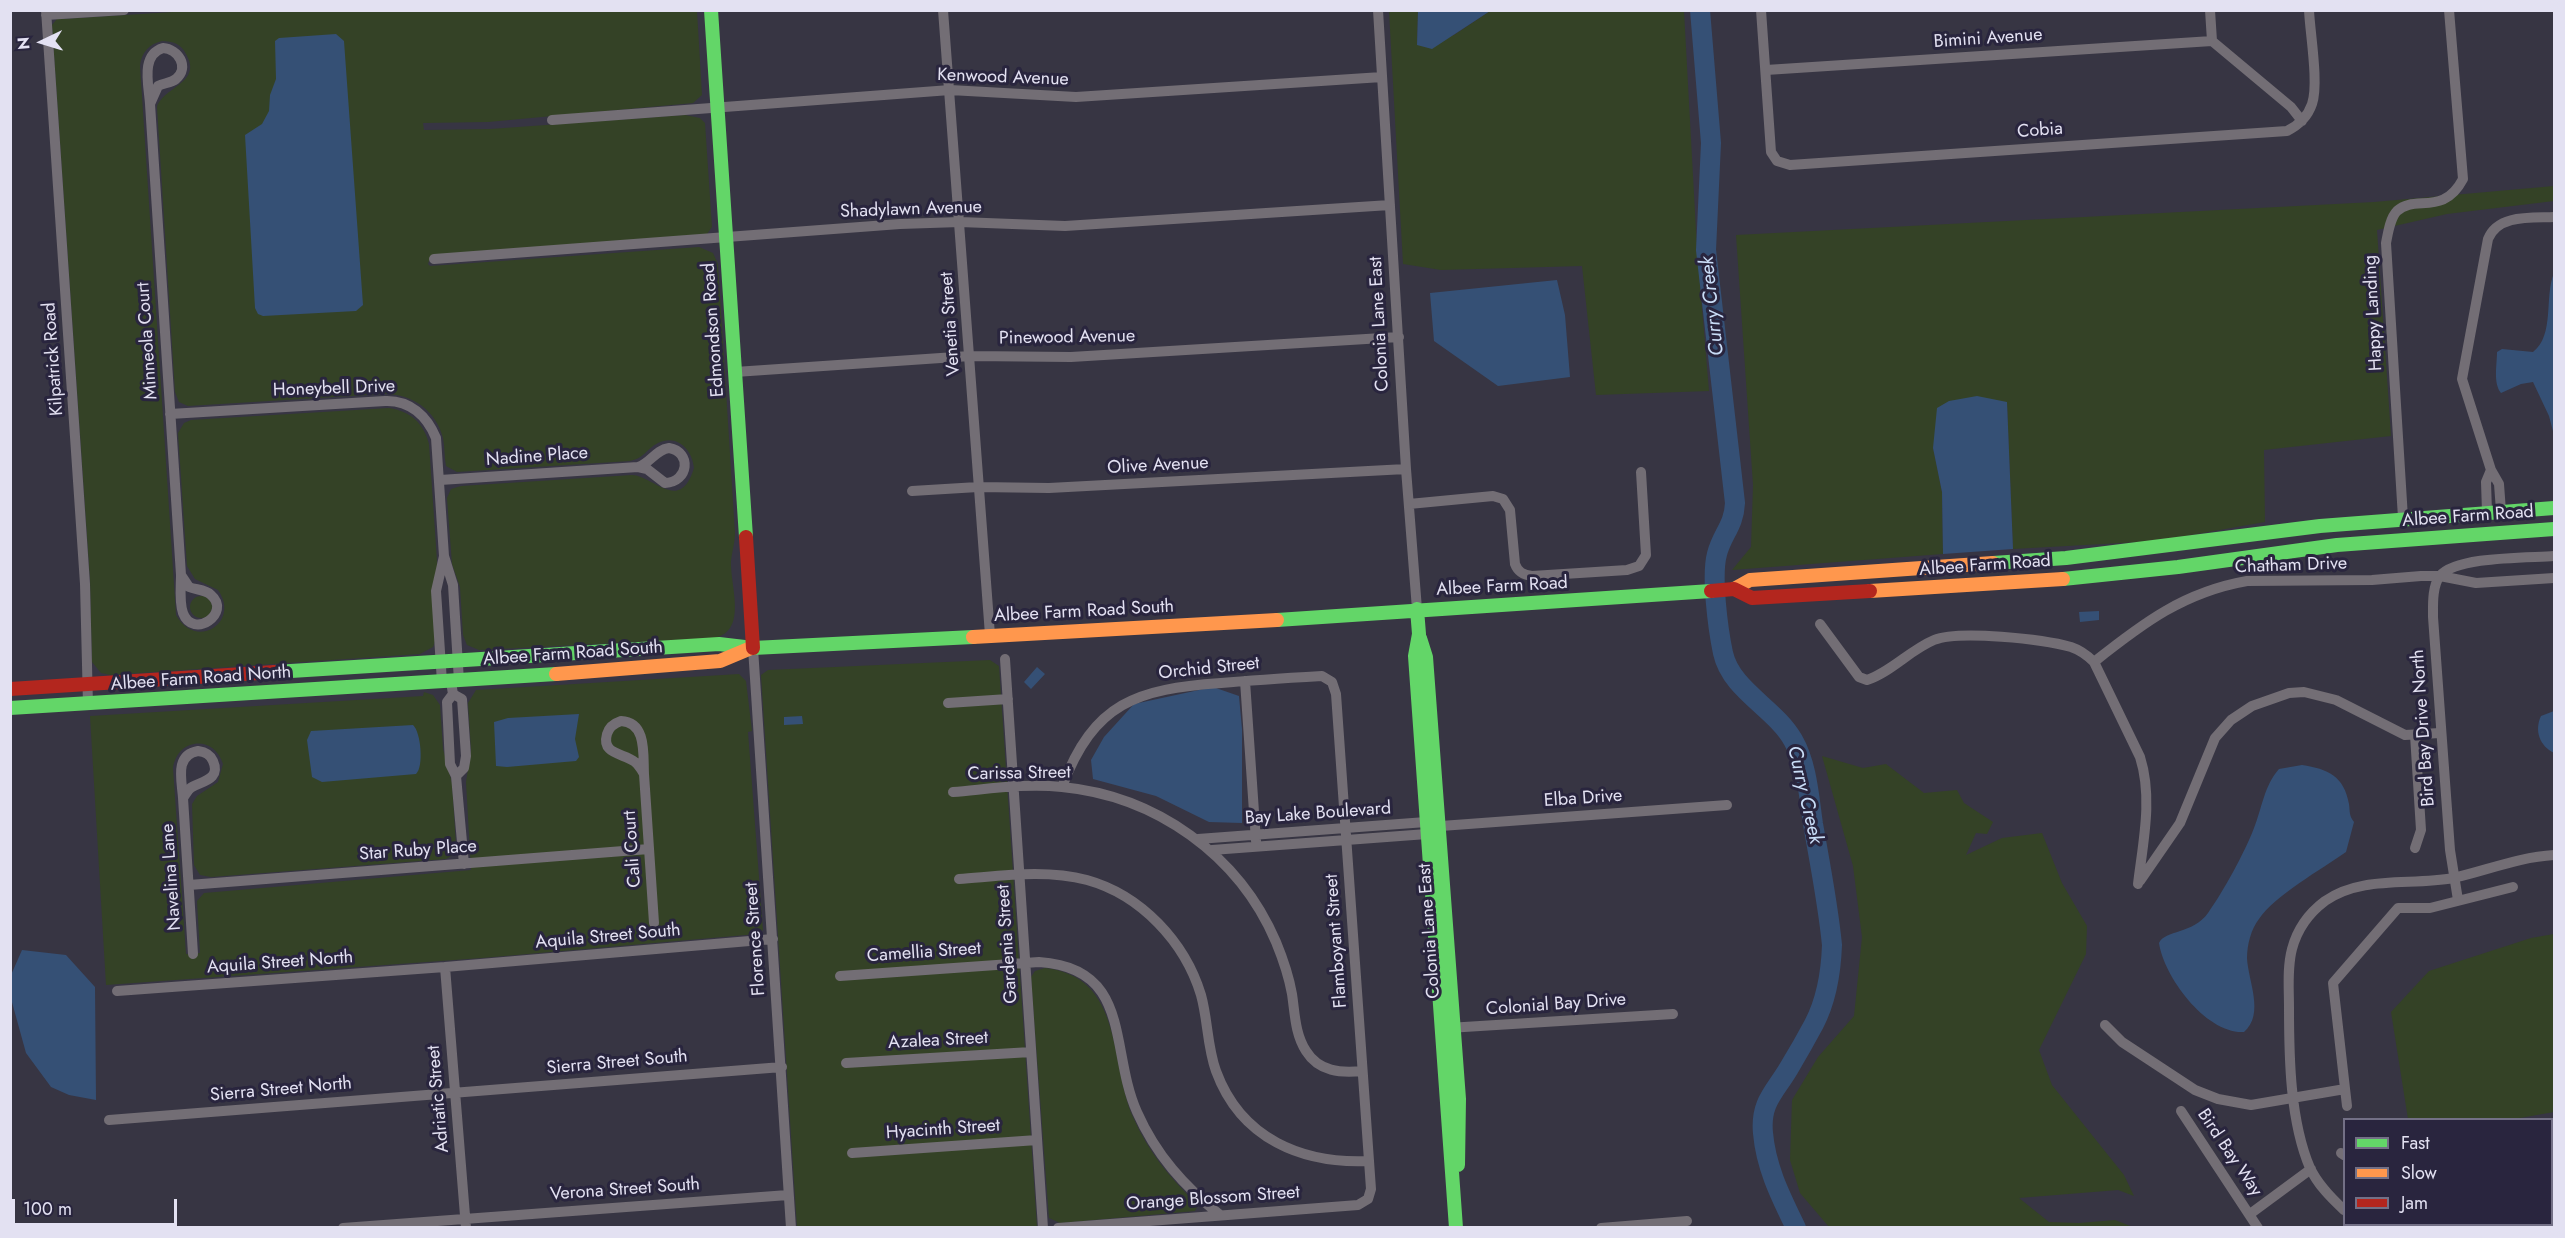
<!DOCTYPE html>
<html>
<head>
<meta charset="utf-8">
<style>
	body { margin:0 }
	#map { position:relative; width:2565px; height:1238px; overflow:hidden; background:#373543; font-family:Jost,sans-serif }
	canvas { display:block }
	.frame { position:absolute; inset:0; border:12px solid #e3e1f2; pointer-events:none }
	.legend { position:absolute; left:2343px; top:1118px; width:210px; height:108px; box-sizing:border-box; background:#29253e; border:2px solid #737086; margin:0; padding:8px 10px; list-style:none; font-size:18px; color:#e3e1f2 }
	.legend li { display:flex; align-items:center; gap:12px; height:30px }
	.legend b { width:30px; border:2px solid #737086 }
	.north { position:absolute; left:12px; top:12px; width:60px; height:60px; -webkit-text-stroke:4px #29253e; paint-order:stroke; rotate:266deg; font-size:16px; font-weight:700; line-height:24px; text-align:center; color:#e3e1f2 }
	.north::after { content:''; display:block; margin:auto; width:21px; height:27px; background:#e3e1f2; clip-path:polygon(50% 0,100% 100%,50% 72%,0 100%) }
	.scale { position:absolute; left:12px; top:1199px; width:165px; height:27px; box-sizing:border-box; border:3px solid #e3e1f2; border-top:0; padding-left:8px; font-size:18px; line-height:21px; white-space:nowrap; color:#e3e1f2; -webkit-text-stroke:4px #29253e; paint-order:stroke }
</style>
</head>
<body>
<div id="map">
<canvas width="2565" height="1238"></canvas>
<div class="frame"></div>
<ul class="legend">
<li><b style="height:8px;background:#63d668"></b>Fast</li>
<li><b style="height:8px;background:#ff974d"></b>Slow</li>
<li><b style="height:8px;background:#b3261e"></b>Jam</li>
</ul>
<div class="north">N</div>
<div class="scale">100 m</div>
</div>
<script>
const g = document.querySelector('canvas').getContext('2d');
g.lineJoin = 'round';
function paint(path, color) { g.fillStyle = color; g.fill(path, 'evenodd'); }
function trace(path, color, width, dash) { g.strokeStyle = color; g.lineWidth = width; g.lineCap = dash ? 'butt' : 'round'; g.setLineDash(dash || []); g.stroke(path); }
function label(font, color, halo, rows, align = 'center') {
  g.font = font + ' Jost,sans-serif'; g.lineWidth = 6; g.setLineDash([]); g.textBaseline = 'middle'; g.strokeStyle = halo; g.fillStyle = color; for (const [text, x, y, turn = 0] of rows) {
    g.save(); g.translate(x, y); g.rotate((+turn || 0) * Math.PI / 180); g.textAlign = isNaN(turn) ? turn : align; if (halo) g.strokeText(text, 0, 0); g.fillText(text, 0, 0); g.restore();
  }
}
const green = new Path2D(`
	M204 10 697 11 702 95 693 103 488 122 423 123 424 130 490 129 685 115 700 118 705 123 712 227 707 234 430 258 428 264 430 266 699 247 713 253 718 264 735 533C735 542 732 552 731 561 730 586 748 630 715 638L479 650 467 645 463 635 460 587 452 564 447 498 451 489 461 486 632 475C654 476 680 514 694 468 692 449 677 434 658 443 646 449 645 458 630 461L457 472 446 466C444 457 445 447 443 438 436 410 411 393 383 394L188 406 179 402 175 392 157 107C164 86 203 83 186 54 181 44 173 41 162 41 149 44 141 53 140 66L176 615C196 651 241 622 218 590L195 579 187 566 178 433 184 423 191 420 389 408C410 411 424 423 429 444L437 561 436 639 433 647 420 654 110 675 101 673 92 662 90 579 52 25 57 19H63Z
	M1389 11H1418L1417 45 1454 35 1490 11H1684L1697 249 1709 391 1596 395 1582 266 1441 270 1403 264Z
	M2554 186V201L2447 214 2377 230 2391 436 2264 450 2265 522 2157 541 2013 549 2007 403 1933 447 1942 492 1943 554 1732 570 1751 547 1753 485 1736 235 2374 202Z
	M190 607a11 11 0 1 1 22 0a11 11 0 1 1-22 0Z
	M990 660 999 666 1037 1227H797L761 675 768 670Z
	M739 674 746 681 752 731 748 732 763 930 757 934 482 958 106 985 90 716 423 696 424 692 433 695 440 705 443 749 452 783 456 846 453 855 446 859 211 877 200 875 194 865 192 804 197 796 218 782 223 764C214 734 177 738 173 768L186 954 200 953 197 901 204 893 471 870 466 782 471 750 468 703 476 690Z
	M1822 756 1863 768 1886 764 1924 793 1957 790 1964 803 1993 822 1987 834 1976 833 1966 855 2002 838 2042 833 2062 883 2087 926 2086 954 2039 1050 2052 1085 2124 1175 2134 1196 2118 1190 2019 1198 2049 1222 2079 1223 2115 1220 2133 1227H1829L1800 1193 1790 1160 1792 1100 1818 1057 1854 1016 1862 937 1853 866Z
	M2554 934V1112L2514 1119H2408L2391 1012 2429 971 2531 938Z
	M1045 968C1124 977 1109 1061 1133 1117 1148 1152 1171 1179 1198 1205L1195 1211 1060 1223 1049 1218 1031 977 1035 971Z`);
const water = new Path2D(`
	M1418 11V10L1490 11 1432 49 1417 45Z
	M336 34 344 41 363 305 356 311 263 316 258 314 255 308 245 135 262 124 269 111 270 95 276 79 275 41 279 38Z
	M2554 273V435L2549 416 2533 382 2521 384 2501 393C2493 383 2497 365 2497 352L2502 349 2533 352C2555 335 2544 297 2554 273Z
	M1557 280 1565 315 1570 377 1498 386 1434 341 1430 293Z
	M1977 396 2007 402 2013 549 1943 554 1942 492 1933 448 1937 408 1949 401Z
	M2099 611V620L2080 622 2079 612Z
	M1037 667 1045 674 1031 689 1024 682Z
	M1213 687 1239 696 1242 729V823L1209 822 1156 796 1093 779 1091 760 1104 737 1134 704Z
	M2554 711V753C2540 746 2534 731 2541 716Z
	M579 714 575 739 579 757 576 761 507 767 496 766 494 722 508 718Z
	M802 716 803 724 784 725V717Z
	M413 725C421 732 424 767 416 774L322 782 312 777 307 740 311 731Z
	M2302 765C2328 769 2344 776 2349 804 2350 812 2349 816 2354 822L2346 852C2322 869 2274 896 2259 919 2251 929 2247 945 2247 958 2248 981 2265 1014 2244 1032 2206 1034 2164 977 2159 943 2165 930 2193 934 2208 913 2223 892 2245 852 2254 828 2262 808 2264 786 2279 769Z
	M22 950 66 955 95 987 96 1100 69 1095 51 1087 26 1053 10 995 11 975Z`);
const river = new Path2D(`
	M1700 10 1711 143 1706 250 1735 503C1734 526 1722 534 1717 554 1711 576 1718 629 1723 653 1731 690 1775 708 1793 740 1807 764 1809 796 1813 824 1820 864 1828 904 1832 945 1831 973 1827 999 1814 1024 1806 1039 1798 1053 1789 1068 1775 1092 1760 1102 1763 1133 1766 1168 1781 1197 1796 1228`);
const street = new Path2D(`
	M46 10 85 584 88 705
	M943 10 990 635
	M1378 10 1406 469 1417 609
	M1761 10 1771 152 1777 161 1790 165 2287 131C2299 125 2308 116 2312 104 2319 84 2310 33 2309 10
	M2210 10 2212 41 2291 107 2302 121
	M46 15 124 10
	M163 48C178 49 190 67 176 79 171 83 164 83 158 86L150 104C149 86 140 55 163 48Z
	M1766 70 2212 41
	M150 104 181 575
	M552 120 950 90 1076 97 1382 77
	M434 259 900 224 960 222 1065 226 1390 205
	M735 372 970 356 1071 357 1399 337
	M170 414 385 401C410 400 427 416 436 438L444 556
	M669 448C692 452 689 482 665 483L647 469 638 467C651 463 655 450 669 448Z
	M440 480 638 467
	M912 491 978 487 1049 488 1406 469
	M1409 504 1493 496 1503 499 1510 510 1515 564C1518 572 1523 575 1532 576L1627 570 1639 566 1646 555 1641 472
	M2501 511 2499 484 2491 470 2462 379 2488 239C2498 214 2532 218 2554 217
	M2487 512 2486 482 2491 470
	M2403 518 2386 243C2388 233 2390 218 2397 211 2415 194 2443 217 2463 179L2449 10
	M181 575 189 587C196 590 205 589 211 595 232 613 193 640 183 613 179 602 181 586 181 575Z
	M1820 624 1859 677 1867 680C1891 672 1910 650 1934 640 1959 630 2043 639 2071 647 2080 650 2087 655 2094 662L2140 757C2153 798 2143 842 2138 884
	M753 648 791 1228
	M1005 659 1043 1228
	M2094 662C2143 623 2184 592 2247 581L2372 580 2421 576H2440L2476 583 2554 578
	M1245 681 1256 841
	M442 682 436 591 444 556 453 585 459 681
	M451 682 453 694 447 702 450 764 456 776 464 768 466 756 462 699 453 694
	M948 703 1008 699
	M621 721C647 722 643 755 644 774 641 769 639 765 635 762 624 753 601 755 607 734 609 727 615 723 621 721Z
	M198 751C205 752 210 754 213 761 221 779 203 781 192 787 188 789 186 794 183 798 182 781 174 755 198 751Z
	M644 774 654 923
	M456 776 464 864
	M953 792C989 789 1026 783 1062 787 1156 796 1239 855 1276 942 1283 959 1289 977 1292 994 1295 1014 1295 1034 1306 1051 1319 1072 1341 1073 1362 1071
	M183 798 193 954
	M1198 839 1426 822 1441 826 1727 805
	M2415 848 2421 830 2415 735
	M1212 850 1427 834 1433 831
	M959 879C1001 876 1045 869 1087 880 1141 895 1185 942 1201 995 1208 1020 1207 1046 1216 1071 1241 1139 1302 1164 1369 1161
	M2140 881 2180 823 2215 738 2231 720 2252 706 2289 693 2304 692 2336 700 2405 735 2440 733
	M189 885 649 849
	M2458 900 2450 850 2433 617C2433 605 2432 586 2440 576 2456 556 2529 558 2554 556
	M445 967 466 1228
	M840 976 1039 962C1133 968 1109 1050 1137 1112 1156 1155 1184 1186 1220 1215
	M117 991 445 967 773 939
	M2105 1025 2122 1042 2195 1090 2218 1099 2251 1105 2345 1089
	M1448 1028 1673 1014
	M846 1063 1031 1052
	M2347 1106 2333 983 2398 908H2430L2513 887
	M2181 1111 2258 1228
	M109 1120 782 1067
	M852 1153 1037 1140
	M2341 1153 2344 1155
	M2344 1210C2331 1198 2318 1185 2310 1168 2290 1121 2289 1058 2289 1007 2289 988 2287 968 2292 949 2297 930 2309 913 2325 901 2362 875 2411 886 2453 878 2488 870 2519 857 2554 855
	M2250 1214 2311 1169
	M2368 1224 2376 1228
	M343 1228 788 1195
	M1058 1228 1358 1205 1368 1199 1371 1189 1336 694 1332 682 1322 676C1288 678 1255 680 1221 683 1137 689 1094 702 1062 787
	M1601 1228 1687 1221`);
const fast = new Path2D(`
	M711 10 746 537
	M1993 563 2066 558 2320 526 2554 508
	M2063 579 2178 567 2337 545 2554 529
	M1417 609 1419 634 1415 656 1456 1228
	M1277 620 1711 591
	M1420 638 1426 657 1459 1099 1458 1165
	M275 672 719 644 753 648 973 637
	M10 708 556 674`);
const slow = new Path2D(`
	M1734 589 1750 580 1993 563
	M1870 591 2063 579
	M973 637 1277 620
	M556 674 720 661 751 648`);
const jam = new Path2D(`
	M746 537 753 648
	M1711 591 1734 589 1752 598 1870 591
	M10 689 275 672`);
const streetNames = [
	["Bimini Avenue",1988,39,-4],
	["Kenwood Avenue",1003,78,2],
	["Cobia",2040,131,-4],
	["Shadylawn Avenue",911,210,-2],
	["Happy Landing",2374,313,-93],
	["Venetia Street",951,324,-94],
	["Colonia Lane East",1380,324,-93],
	["Edmondson Road",714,330,-94],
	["Pinewood Avenue",1067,338,-1],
	["Minneola Court",148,341,-94],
	["Kilpatrick Road",54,359,-94],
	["Honeybell Drive",334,389,-2],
	["Nadine Place",537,457,-4],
	["Olive Avenue",1158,466,-3],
	["Albee Farm Road",2468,517,-4],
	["Albee Farm Road",1985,566,-4],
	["Chatham Drive",2291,566,-2],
	["Albee Farm Road",1502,587,-3],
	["Albee Farm Road South",1084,612,-3],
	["Albee Farm Road South",573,654,-4],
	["Orchid Street",1209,669,-6],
	["Albee Farm Road North",201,679,-4],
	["Bird Bay Drive North",2424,728,-94],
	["Carissa Street",1019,774,-1],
	["Elba Drive",1583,799,-4],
	["Bay Lake Boulevard",1318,814,-4],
	["Cali Court",633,849,-94],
	["Star Ruby Place",418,851,-4],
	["Navelina Lane",172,877,-94],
	["Colonia Lane East",1430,931,-94],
	["Aquila Street South",608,937,-5],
	["Florence Street",756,939,-94],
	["Flamboyant Street",1337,941,-94],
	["Gardenia Street",1008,944,-94],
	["Camellia Street",924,953,-4],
	["Aquila Street North",280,963,-4],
	["Colonial Bay Drive",1556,1005,-4],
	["Azalea Street",938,1041,-3],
	["Sierra Street South",617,1063,-5],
	["Sierra Street North",281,1090,-5],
	["Adriatic Street",439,1099,-95],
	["Hyacinth Street",943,1130,-4],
	["Bird Bay Way",2229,1153,56],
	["Verona Street South",625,1190,-4],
	["Orange Blossom Street",1213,1199,-4]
];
const waterNames = [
	["Curry Creek",1713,306,-96],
	["Curry Creek",1804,795,77]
];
paint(green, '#344226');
paint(water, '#355075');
trace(river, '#355075', 20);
trace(street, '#736e75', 10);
trace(fast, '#63d668', 14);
trace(slow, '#ff974d', 14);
trace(jam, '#b3261e', 14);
label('18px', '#e3e1f2', '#29253e', streetNames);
label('italic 20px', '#c9ddf7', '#29253e', waterNames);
</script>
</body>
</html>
